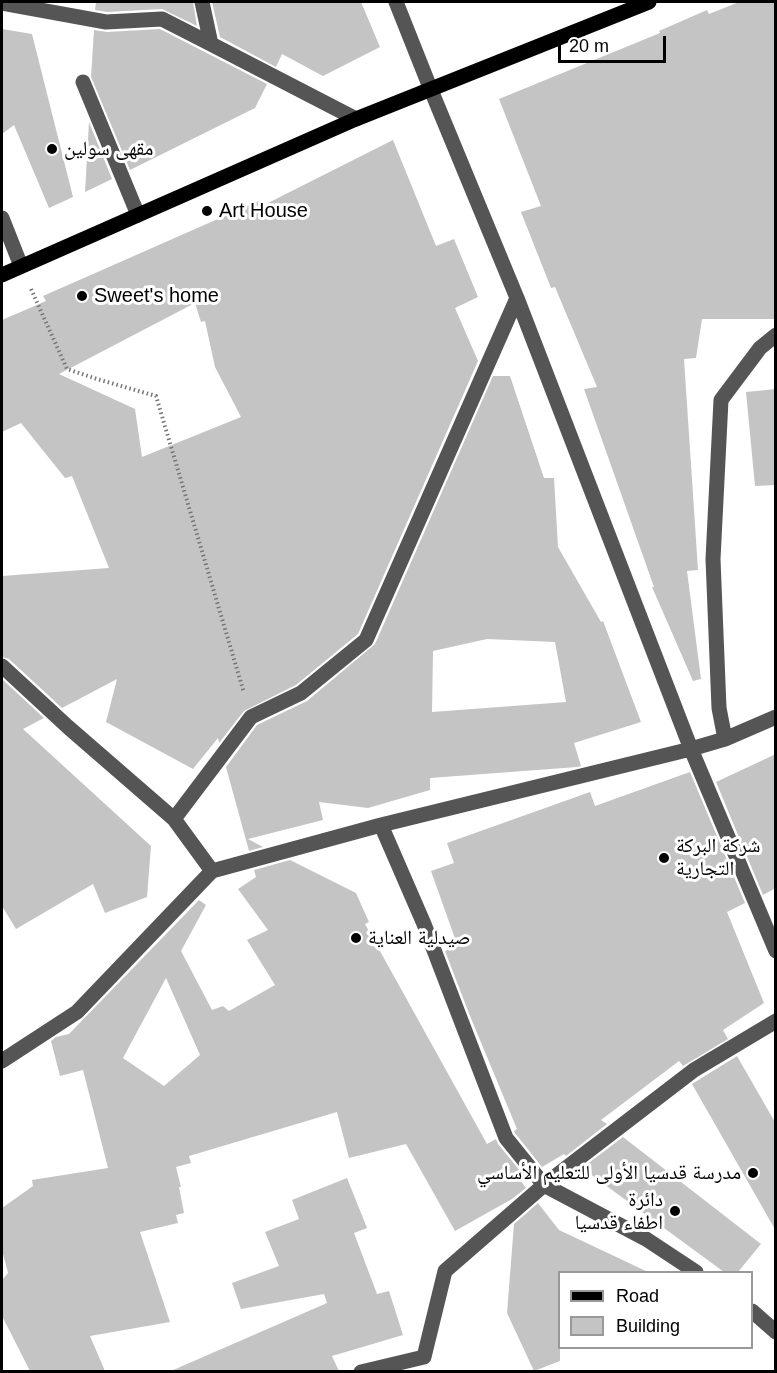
<!DOCTYPE html>
<html>
<head>
<meta charset="utf-8">
<style>
	body { margin:0 }
	#map { position:relative; width:777px; height:1373px; overflow:hidden; background:#fff; font-family:Arial,sans-serif }
	canvas { display:block }
	.frame { position:absolute; inset:0; border:3px solid #000; pointer-events:none }
	.legend { position:absolute; left:558px; top:1271px; width:195px; height:78px; box-sizing:border-box; background:#fff; border:2px solid #999; margin:0; padding:8px 10px; list-style:none; font-size:18px; color:#000 }
	.legend li { display:flex; align-items:center; gap:12px; height:30px }
	.legend b { width:30px; border:2px solid #999 }
	.scale { position:absolute; left:558px; top:36px; width:108px; height:27px; box-sizing:border-box; border:3px solid #000; border-top:0; padding-left:8px; font-size:18px; line-height:21px; white-space:nowrap; color:#000; -webkit-text-stroke:4px #fff; paint-order:stroke }
</style>
</head>
<body>
<div id="map">
<canvas width="777" height="1373"></canvas>
<div class="frame"></div>
<ul class="legend">
<li><b style="height:8px;background:#000"></b>Road</li>
<li><b style="height:16px;background:#c4c4c4"></b>Building</li>
</ul>
<div class="scale">20 m</div>
</div>
<script>
const g = document.querySelector('canvas').getContext('2d');
g.lineJoin = 'round';
function paint(path, color) { g.fillStyle = color; g.fill(path, 'evenodd'); }
function trace(path, color, width, dash) { g.strokeStyle = color; g.lineWidth = width; g.lineCap = dash ? 'butt' : 'round'; g.setLineDash(dash || []); g.stroke(path); }
function label(font, color, halo, rows, align = 'center') {
  g.font = font + ' Arial,"Noto Naskh Arabic",sans-serif'; g.lineWidth = 6; g.setLineDash([]); g.textBaseline = 'middle'; g.strokeStyle = halo; g.fillStyle = color; for (const [text, x, y, turn = 0] of rows) {
    g.save(); g.translate(x, y); g.rotate((+turn || 0) * Math.PI / 180); g.textAlign = isNaN(turn) ? turn : align; if (halo) g.strokeText(text, 0, 0); g.fillText(text, 0, 0); g.restore();
  }
}
const building = new Path2D(`
	M96 2H193L197 26 162 9 107 12 95 10Z
	M212 2H361L380 47 323 76 282 54 276 67 220 37Z
	M739 2H776V319H702L696 358 684 359 698 570 687 571 701 679 693 681 652 587H654L584 389 597 387 555 287 551 288 521 212 541 206 499 99 660 33 659 31 707 10 709 14Z
	M2 29 32 34 73 197 49 208 14 125 2 134Z
	M160 29 267 84 255 108 130 170 91 77 94 30 107 32Z
	M89 122 112 179 85 192Z
	M393 140 436 246 454 239 478 297 455 308 478 361 358 634 296 685 244 711 219 743 218 738 193 769 106 722 117 679 62 708 9 659 2 657V576L109 568 72 476 65 478 21 423 2 432V320L46 301 43 296 261 200 262 206ZM195 303 201 322 205 321 215 367 241 417 142 457 135 409 59 374Z
	M493 376H510L544 478H554L558 547 601 622 603 621 641 722 574 743 581 766 577 767 430 778V790L368 808 319 802 323 820 248 839 263 847 249 851 226 767 257 725 307 701 375 644ZM487 639 555 642 566 702 432 712 433 651Z
	M776 389V485L755 486 746 392Z
	M2 679 44 718 23 729 151 846 147 897 105 913 93 884 16 929 2 906Z
	M776 754V888L763 895 716 782Z
	M690 772 745 903 727 912 764 1003 723 1030 728 1039 683 1066 679 1061 601 1120 607 1124 566 1156 564 1154 542 1167 515 1133 514 1131 517 1129 470 1016 445 951 458 947 431 871 454 863 447 843 590 792 595 806Z
	M290 860 356 893 369 922 365 924 487 1144 496 1139 498 1144 526 1178 521 1181 526 1188 512 1199 455 1231 406 1144 349 1158 337 1112 189 1156 191 1163 176 1167 181 1187H179L184 1213 176 1215 178 1223 140 1232 170 1322 90 1336 105 1371H30L2 1316V1280L8 1273 2 1250V1208L33 1186 32 1180 108 1168 83 1070 60 1076 51 1041 56 1037 69 1034 199 900 206 905 181 951 212 1010 223 1006 229 1011 275 985 247 940 268 930 238 889 256 877 254 870ZM166 978 200 1055 164 1086 123 1058Z
	M737 1056 776 1124V1231L692 1084Z
	M623 1137 761 1244 738 1272H724L582 1168Z
	M347 1178 367 1228 354 1233 377 1294 389 1291 403 1335 332 1356 339 1371H171L327 1303 324 1294 241 1309 232 1283 279 1266 265 1232 299 1219 292 1200Z
	M538 1203 559 1230 648 1272H560V1361L534 1371 507 1313 514 1224Z`);
const path = new Path2D(`
	M31 289 67 369 97 379 156 396 244 693`);
const minor = new Path2D(`
	M202 2 211 44 356 119
	M396 2 431 90 517 298 691 749 776 951
	M2 3 106 22 162 19 211 44
	M83 82 138 215
	M2 218 21 266
	M2 666 68 727 174 819 212 871
	M725 739 719 708 713 559 721 400 760 348 776 335
	M174 819 251 717 301 693 366 640 517 298
	M381 825 424 924 506 1138 544 1185 646 1239 696 1272
	M2 1061 77 1012 212 871 381 825 691 749 725 739 776 717
	M752 1311 776 1332
	M361 1372 424 1357 445 1271 544 1185 694 1070 776 1021`);
const major = new Path2D(`
	M2 275 356 119 649 2`);
const markers = [
	[52,149,6,"#000"],
	[207,211,6,"#000"],
	[82,296,6,"#000"],
	[664,858,6,"#000"],
	[356,938,6,"#000"],
	[753,1173,6,"#000"],
	[675,1211,6,"#000"]
];
const poiNames = [
	["مقهى سولين",64,149],
	["Art House",219,211],
	["Sweet's home",94,296],
	["شركة البركة",676,846],
	["التجارية",676,869],
	["صيدلية العناية",368,938],
	["مدرسة قدسيا الأولى للتعليم الأساسي",741,1173,"right"],
	["دائرة",663,1200,"right"],
	["اطفاء قدسيا",663,1223,"right"]
];
paint(building, '#c4c4c4');
trace(path, '#777', 4, [1.5, 3]);
trace(minor, '#555', 15);
trace(major, '#000', 15);
for (const [x, y, r, color] of markers) { const dot = new Path2D(); dot.arc(x, y, r, 0, 2 * Math.PI); g.fillStyle = color; g.fill(dot); trace(dot, '#fff', 2); }
label('20px', '#000', '#fff', poiNames, 'left');
</script>
</body>
</html>
